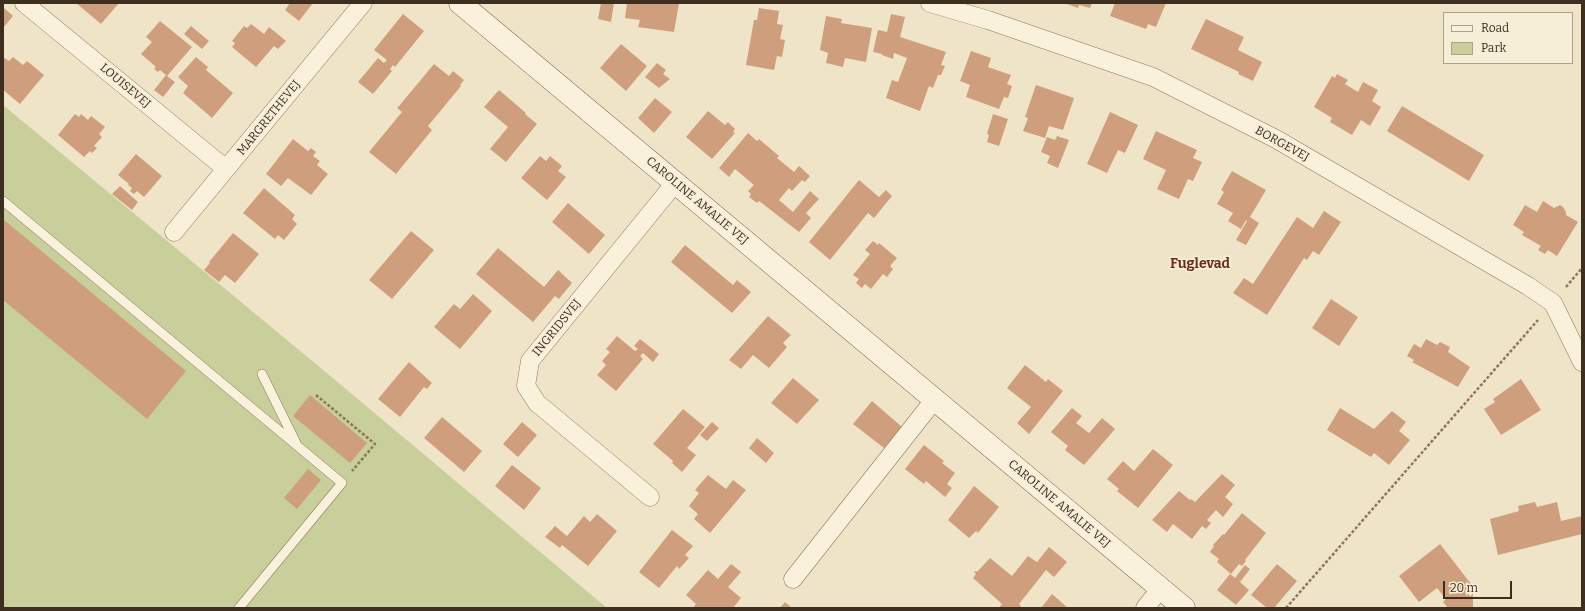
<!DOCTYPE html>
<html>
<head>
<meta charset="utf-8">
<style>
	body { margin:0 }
	#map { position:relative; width:1585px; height:611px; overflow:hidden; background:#f0e4c8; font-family:Bitter,serif }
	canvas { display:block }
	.frame { position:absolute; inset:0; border:4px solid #3d2e20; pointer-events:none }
	.legend { position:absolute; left:1443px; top:12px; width:130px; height:52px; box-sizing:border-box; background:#f7eed8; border:1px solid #ada18e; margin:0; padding:5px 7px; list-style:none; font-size:12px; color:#3d2e20 }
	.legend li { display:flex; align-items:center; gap:8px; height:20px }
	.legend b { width:20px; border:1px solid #ada18e }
	.scale { position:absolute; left:1443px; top:581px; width:69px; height:18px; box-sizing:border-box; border:2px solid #3d2e20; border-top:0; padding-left:5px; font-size:12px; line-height:14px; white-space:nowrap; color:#3d2e20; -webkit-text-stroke:3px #f7eed8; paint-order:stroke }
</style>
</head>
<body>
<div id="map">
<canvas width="1585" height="611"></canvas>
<div class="frame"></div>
<ul class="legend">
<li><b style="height:5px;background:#faf1dc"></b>Road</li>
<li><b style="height:11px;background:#c9cf9b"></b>Park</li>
</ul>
<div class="scale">20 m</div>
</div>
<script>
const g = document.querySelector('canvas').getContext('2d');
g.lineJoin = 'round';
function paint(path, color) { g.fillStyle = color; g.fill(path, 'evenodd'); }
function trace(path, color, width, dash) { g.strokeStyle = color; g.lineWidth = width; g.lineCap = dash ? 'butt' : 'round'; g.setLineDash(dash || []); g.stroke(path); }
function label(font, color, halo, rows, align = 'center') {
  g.font = font + ' Bitter,serif'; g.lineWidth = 3.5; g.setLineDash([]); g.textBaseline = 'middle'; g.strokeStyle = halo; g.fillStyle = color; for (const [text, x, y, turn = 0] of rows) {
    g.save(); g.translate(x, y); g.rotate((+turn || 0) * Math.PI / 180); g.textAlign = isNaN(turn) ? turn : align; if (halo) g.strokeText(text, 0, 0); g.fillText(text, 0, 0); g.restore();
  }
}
const green = new Path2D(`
	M3 105 328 374 607 608H3Z`);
const building = new Path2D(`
	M76 3H119L101 24Z
	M290 3H313L299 21 285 10Z
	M601 3H614L611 22 598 19Z
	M627 3H679L674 32 638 27 640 20 625 18Z
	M1064 3H1092L1090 8 1079 5 1078 8Z
	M1115 3H1166L1156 27 1148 24 1146 29 1110 16Z
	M3 7 13 16 3 28Z
	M759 8 779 11 777 24 783 25 780 39 785 40 782 57 777 56 774 70 746 65 754 20H757Z
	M403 14 424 31 395 67 393 65 390 69 392 71 373 94 358 82 378 58 384 63 387 60 374 50Z
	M891 14 905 17 900 37 946 52 941 65 945 66 941 75H938L933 88 929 86 920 111 886 98 892 80 898 82 907 58 894 53 893 59 882 55V54L873 52 878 30 887 32Z
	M826 16 842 19 841 23 872 28 866 62 845 58 843 67 826 63 828 53 820 50Z
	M1206 19 1244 37 1238 50 1262 62 1253 81 1238 74 1239 72 1191 49Z
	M160 21 192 47 167 76 175 82 163 97 154 90 166 75 160 70 158 72 154 69 156 67 141 54 152 42 146 37Z
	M251 24 264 34 269 27 286 41 278 49 274 46 256 67 232 47 235 43 232 41 244 26 247 28Z
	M191 26 209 41 202 49 184 34Z
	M621 44 647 66 626 91 600 68Z
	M971 51 991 58 988 67 1011 75 1007 84 1012 86 1008 98 1004 97 999 109 966 97 970 85 960 81Z
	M3 57 9 61 13 57 23 65 27 61 44 75 20 104 3 90Z
	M196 57 208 67 206 70 233 93 212 118 183 93 188 86 178 77Z
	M657 63 666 70 663 74 670 79 659 88 645 77Z
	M434 64 449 76 453 71 464 80 460 85 461 86 428 126 432 130 396 174 369 152 402 112 397 108 399 106Z
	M1337 74 1348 80 1345 84 1358 92 1363 82 1378 90 1372 101 1381 107 1370 126 1361 120 1352 135 1330 122 1332 118 1314 107 1332 76 1335 78Z
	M1036 85 1074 98 1063 130 1049 126 1045 138 1023 131 1028 118 1025 117Z
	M499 90 526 113 525 114 537 124 506 162 490 149 508 127 484 107Z
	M655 98 672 112 654 133 638 118Z
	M1402 106 1484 155 1469 181 1387 131Z
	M708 111 725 125 728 122 735 129 733 132 735 133 712 159 686 137Z
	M1110 112 1138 125 1125 153 1118 150 1107 173 1087 164Z
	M75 114 79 117 81 114 88 120 91 116 105 127 99 134 102 137 94 146 97 148 92 153 90 151 84 157 58 135Z
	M993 114 1008 119 999 146 987 142 989 135 987 134Z
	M1156 131 1197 150 1193 158 1202 162 1193 181 1188 179 1179 199 1157 189 1166 170 1143 159Z
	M748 133 757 141 759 139 779 156 777 158 794 172 799 166 810 176 805 182 802 180 792 191 789 188 779 200 793 212 810 191 819 199 806 213 811 218 799 232 759 201 757 203 749 197 751 194 748 191 754 185 735 169 729 177 719 168Z
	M1057 136 1069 140 1058 168 1047 163 1050 156 1041 152 1047 137 1055 140Z
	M293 139 308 151 311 148 316 152 313 156 320 161 317 165 328 174 311 195 288 178 281 186 266 174Z
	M136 154 162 176 144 197 137 191 134 194 130 191 132 188 128 185 129 184 118 175Z
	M540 156 546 161 550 156 562 166 558 171 566 177 547 200 521 178Z
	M1232 171 1266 190 1250 217 1259 223 1246 245 1236 240 1247 221 1246 220 1241 229 1228 221 1233 213 1217 204 1224 192 1221 190Z
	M859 180 879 197 886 190 892 196 874 218 868 213 830 260 809 242Z
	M120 186 138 202 132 210 112 194Z
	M264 188 295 215 292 219 297 224 284 240 278 235 275 239 243 213Z
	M1543 201 1554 208 1560 205 1563 207 1566 212V215L1578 222 1557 256 1548 250 1545 254 1538 250 1541 246 1522 235 1524 232 1513 225 1525 205 1537 212Z
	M568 203 605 235 589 254 552 222Z
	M1324 211 1341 222 1319 255 1313 251 1307 260 1304 258 1267 315 1233 293 1244 278 1253 284 1297 217 1313 228Z
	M3 219 186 371 147 419 3 300Z
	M411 231 434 250 392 299 369 280Z
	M233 233 259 254 235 283 225 275 219 282 204 270 210 263 209 262Z
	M873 241 878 245 879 243 897 258 890 266 893 269 887 277 883 274 871 289 865 284 862 288 856 283 859 279 853 275 870 254 865 250Z
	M685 245 733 285 737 280 751 292 732 313 671 262Z
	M498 248 544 287 558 270 572 283 559 299 555 296 533 322 476 274Z
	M473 294 492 311 460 349 434 327 454 304 460 309Z
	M1331 299 1358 317 1339 346 1312 328Z
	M768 316 791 335 783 343 787 347 769 368 753 355 741 369 729 360Z
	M617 336 635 351 638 349 634 346 640 339 659 354 653 362 643 353 640 356 643 359 616 391 597 375 606 365 602 361 610 352 606 349Z
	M1426 339 1437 345 1440 342 1450 347 1448 352 1470 367 1458 387 1412 362 1414 360 1407 356 1414 344 1421 348Z
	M409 362 432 383 427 389 424 387 400 417 378 399Z
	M1025 365 1046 382 1048 379 1063 391 1029 434 1017 423 1031 407 1007 388Z
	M793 378 819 400 797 424 771 403Z
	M1521 379 1541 410 1501 435 1484 409 1495 402 1493 399Z
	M310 395 367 443 350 463 293 416Z
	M872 401 902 427 884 448 853 424Z
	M1072 408 1082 416 1076 423 1089 433 1102 418 1115 429 1084 465 1065 450 1068 446 1051 432Z
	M1340 408 1374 429 1392 411 1406 422 1399 431 1410 440 1389 465 1374 453 1371 457 1327 430Z
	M683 409 705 427 687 448 696 455 682 472 672 463 673 461 653 444Z
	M442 417 482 451 464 472 424 438Z
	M522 422 537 435 518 457 503 444Z
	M712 422 719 428 707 441 700 435Z
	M757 438 774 453 766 463 749 448Z
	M924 445 944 461 942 463 955 473 947 484 952 488 945 497 926 481 924 484 905 469Z
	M1153 449 1173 465 1138 508 1117 491 1119 489 1107 479 1123 461 1134 471Z
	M512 465 541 488 524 510 495 486Z
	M308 469 321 480 297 509 284 498Z
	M1222 474 1235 485 1225 497 1233 504 1223 517 1216 510 1207 520 1211 523 1206 529 1202 526 1192 539 1173 524 1167 532 1152 520 1179 491 1190 500 1191 499 1195 502Z
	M708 475 726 489 733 480 746 490 710 533 694 519 698 514 689 506 699 493 695 490Z
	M974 486 999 507 978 533 976 531 969 538 948 520Z
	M1535 502 1537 507 1557 502 1561 521 1582 516V534L1498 555 1490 519 1519 511 1518 506Z
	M1242 513 1266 533 1245 560 1246 561 1242 566 1239 564 1231 574 1217 562 1219 559 1210 552 1214 546 1213 545 1223 534 1224 535Z
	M597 514 617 531 588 566 562 545 560 548 545 537 555 526 567 536 584 516 590 522Z
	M672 530 693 546 685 555 689 558 679 569 677 566 659 588 639 572Z
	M1440 544 1475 589 1473 590V608H1448L1443 602 1446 599 1437 588 1419 602 1399 576Z
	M1049 547 1067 562 1054 577 1046 570 1019 604 1021 606 1020 608H999L1002 604 973 578 976 574 974 572 976 571 977 572 990 558 1012 576 1028 556 1037 562Z
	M731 564 741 572 728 587 741 598 733 608H693L696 604 686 595 708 570 718 579Z
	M1277 564 1297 581 1274 608H1267L1251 595Z
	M1245 565 1250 569 1240 582 1249 590 1236 605 1217 590 1230 574 1235 578Z
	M1052 594 1068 608H1041Z
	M785 602 792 608H780Z`);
const path = new Path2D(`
	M1566 287 1582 268
	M316 395 375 444 352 471
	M1286 608 1538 320`);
const lane = new Path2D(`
	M3 201 342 483 239 608
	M262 374 296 443`);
const street = new Path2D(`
	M24 3 226 169
	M930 3 988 20 1153 77 1276 139 1528 286 1553 303 1582 362
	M174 232 363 3
	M650 497 537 403 526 386 530 361 675 183
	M793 579 935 399
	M1145 608 1160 589`);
const secondary = new Path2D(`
	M460 3 1184 608`);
const streetNames = [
	["LOUISEVEJ",125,86,40],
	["MARGRETHEVEJ",269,118,-51],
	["BORGEVEJ",1282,144,29],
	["CAROLINE AMALIE VEJ",697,201,40],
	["INGRIDSVEJ",557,328,-51],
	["CAROLINE AMALIE VEJ",1059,504,40]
];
const quarterNames = [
	["Fuglevad",1200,264]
];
paint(green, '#c9cf9b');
paint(building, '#cf9f7d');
trace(lane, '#8d765c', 10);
trace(street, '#8d765c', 19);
trace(secondary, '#6f573f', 23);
trace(path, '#8d765c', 2.5, [3, 2]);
trace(lane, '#faf1dc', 9);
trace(street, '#faf1dc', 18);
trace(secondary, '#faf1dc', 22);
label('12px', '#3d2e20', '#f7eed8', streetNames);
label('bold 14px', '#6b2e1e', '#f7eed8', quarterNames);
</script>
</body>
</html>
